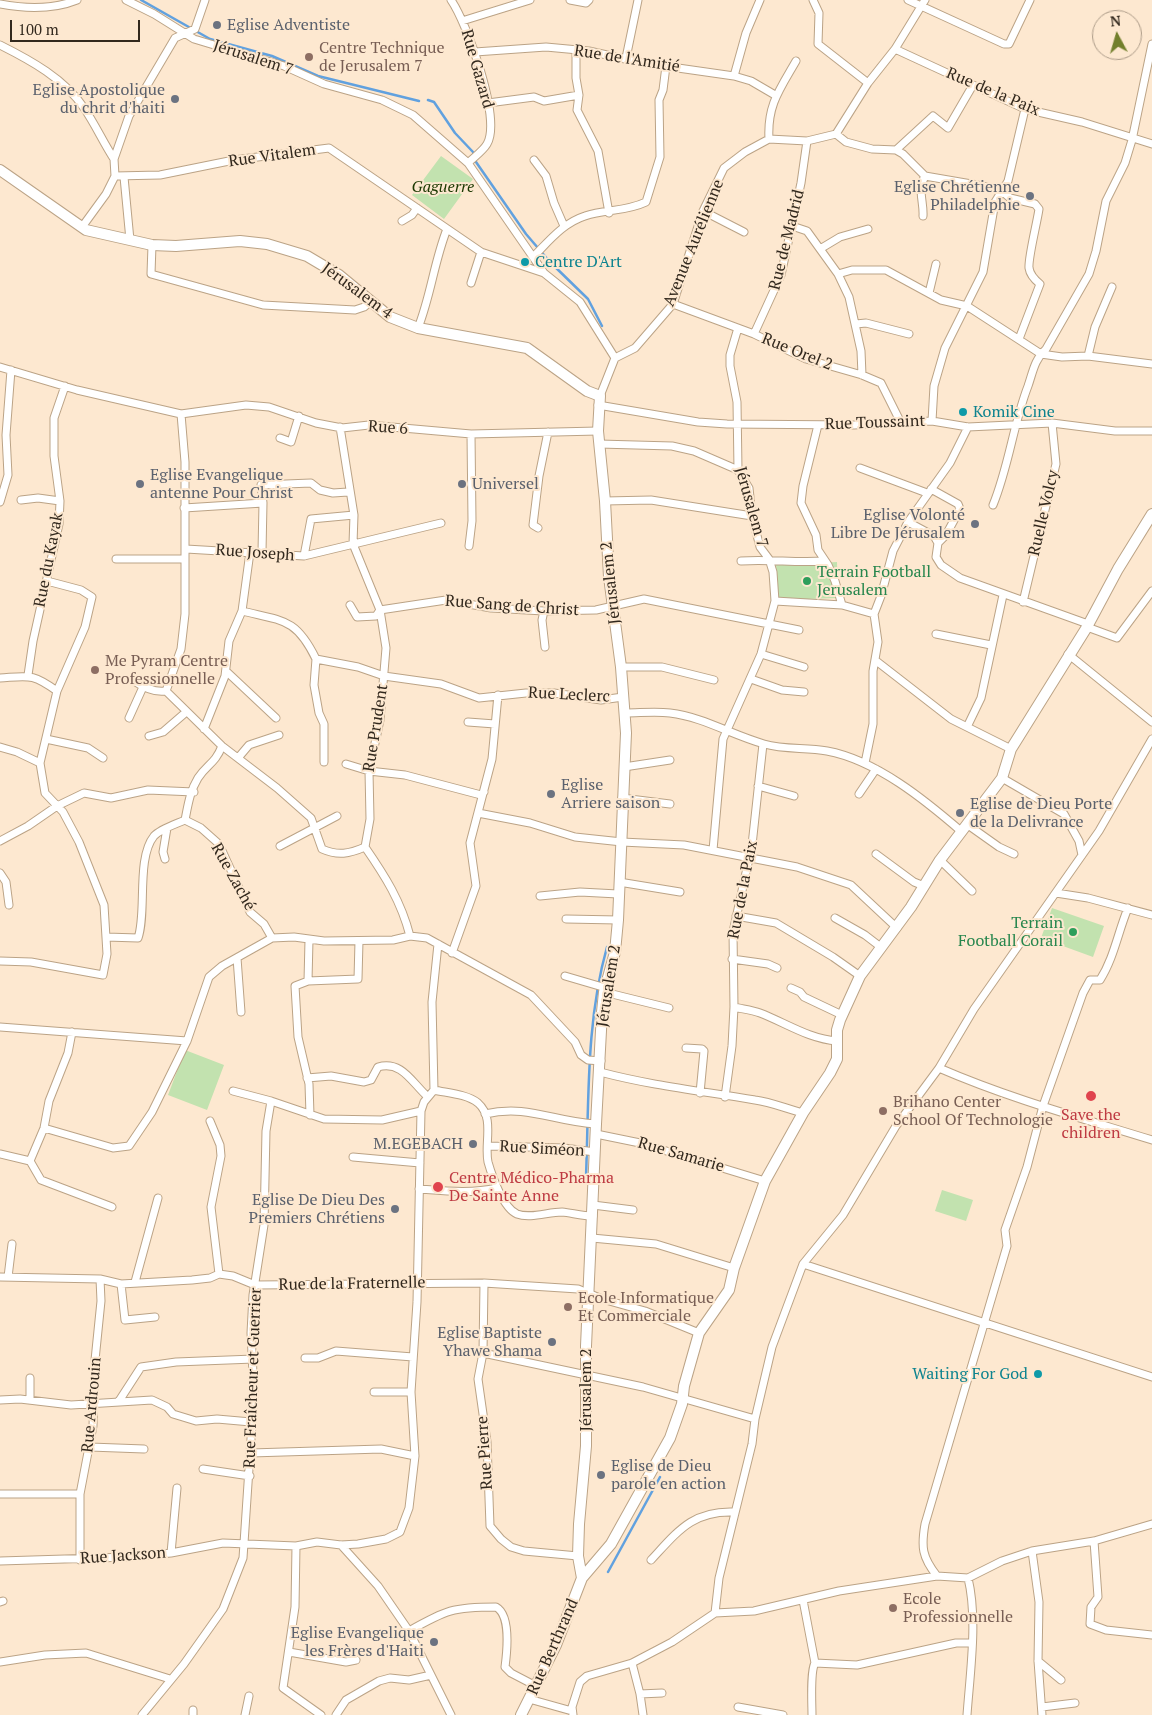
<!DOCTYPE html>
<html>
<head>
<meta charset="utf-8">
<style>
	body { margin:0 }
	#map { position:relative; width:1152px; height:1715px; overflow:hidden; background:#fde8d0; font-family:"PT Serif",serif }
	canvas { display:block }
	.north { position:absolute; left:1092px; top:10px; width:50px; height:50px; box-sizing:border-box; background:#fde8d0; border:1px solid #ac9b88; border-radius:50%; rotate:354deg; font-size:14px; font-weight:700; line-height:20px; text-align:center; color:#32281d }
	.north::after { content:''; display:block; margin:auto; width:18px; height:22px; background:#727f2c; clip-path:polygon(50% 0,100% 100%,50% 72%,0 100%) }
	.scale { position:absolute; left:10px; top:20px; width:130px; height:22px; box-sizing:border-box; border:2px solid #32281d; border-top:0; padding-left:6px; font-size:15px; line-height:18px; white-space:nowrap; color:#32281d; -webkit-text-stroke:4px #fde8d0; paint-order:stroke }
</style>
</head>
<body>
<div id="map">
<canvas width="1152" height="1715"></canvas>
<div class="north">N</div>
<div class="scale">100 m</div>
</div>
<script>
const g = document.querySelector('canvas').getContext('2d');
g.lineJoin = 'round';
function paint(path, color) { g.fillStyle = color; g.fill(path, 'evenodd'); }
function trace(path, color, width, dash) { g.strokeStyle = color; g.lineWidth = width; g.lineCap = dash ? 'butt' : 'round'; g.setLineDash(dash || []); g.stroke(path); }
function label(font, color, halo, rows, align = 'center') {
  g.font = font + ' "PT Serif",serif'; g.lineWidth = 4; g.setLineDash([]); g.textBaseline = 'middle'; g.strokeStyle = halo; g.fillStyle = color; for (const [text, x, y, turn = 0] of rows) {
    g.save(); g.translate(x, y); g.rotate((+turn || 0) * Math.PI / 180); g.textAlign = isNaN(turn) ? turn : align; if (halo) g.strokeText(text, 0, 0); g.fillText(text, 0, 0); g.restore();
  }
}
const green = new Path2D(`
	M441 156 473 179 444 219 412 195Z
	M837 562 838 598 778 600 776 565Z
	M1052 908 1104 926 1093 957 1041 938Z
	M185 1050 224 1065 207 1110 168 1095Z
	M942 1190 973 1200 966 1221 935 1211Z`);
const stream = new Path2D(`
	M141 0 210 39 272 56 318 76 419 101
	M428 100 434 102 455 133 473 152 476 162 526 234 550 262 588 299 602 326
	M586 1177C589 1100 586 1021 607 947
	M608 1572 660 1477`);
const street = new Path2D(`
	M126 0 154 14 194 39 284 66 324 84 382 100 413 115 468 163 544 273 580 302 615 358
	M451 0C467 23 502 119 487 144 483 151 474 157 468 163
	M570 0 586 3 589 0
	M813 0 819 13 818 44 868 83
	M908 0 1004 44H1009L1030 0
	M0 4C26 9 52 10 77 0
	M462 21 530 0
	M0 45C30 60 65 79 84 108 95 124 103 142 114 159
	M895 49 1025 109 1082 122 1152 144
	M576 51V78L579 95 577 110 598 151 609 213
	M475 52 546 47 589 51 643 63 734 76 751 81 775 95
	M626 58 638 0
	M734 76 746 33 760 0
	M488 103 534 97 544 101 579 95
	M836 134 846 142 872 149 896 150 903 154 925 176 983 186 1002 191 1010 198 1035 204 1039 209C1037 223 1028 258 1029 268 1030 275 1035 280 1040 284L1019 339
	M769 139C767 105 780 89 796 61
	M896 150 933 116 948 128 973 85
	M534 160 546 176 554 203 564 226
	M115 176 160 175 234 160 329 148 481 252 544 273
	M124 177 130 240
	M703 211 744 232
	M923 216C924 202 917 190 925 176
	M402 221 412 215 417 208
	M792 226 807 231 838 274 849 297 861 351 862 375
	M82 227 106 194 115 176 114 159 129 116 175 38 195 29 205 0
	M152 245 151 274 263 305 355 310 364 307 371 301
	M820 249 840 237 868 229
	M533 257C549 241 563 223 585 216 605 209 625 212 646 202L660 157 659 100 663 90 666 66
	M838 274 852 270H886L941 300 967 306 1041 354 1062 357 1088 356 1152 364
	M471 283 481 252
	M929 293 936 264
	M673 304 754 334 806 359 862 375 881 383 900 421
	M856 324 866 323 909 334
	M418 328C431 295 434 262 447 229
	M754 334 781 275 801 183 807 141
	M1088 356 1095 327 1112 287
	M0 367 77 390 181 414 246 405 269 407 316 423 342 428 369 425 471 434 598 431
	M600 396 615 358 635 348 673 304 703 211 724 168 745 152 769 139 807 141 836 134 868 83 895 49 925 0
	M598 405 698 422 727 424 854 425 932 421 968 427 1052 423 1115 431H1152
	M181 414 185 462V614L181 649 166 691 222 746 277 788 311 818 322 849C338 856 349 854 365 847
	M932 421 934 386 945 348 983 272 995 202 1008 181 1025 109
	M818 425 803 486 801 503 816 535 818 550 828 565 835 581 842 605
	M340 427 354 515 353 544 380 610 386 648 380 720 369 771 370 819 365 847C385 876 401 901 410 936
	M280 438 291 442 299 416
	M599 444 672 446 694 451 738 470
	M860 468 927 493
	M931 489 958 504 960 509 946 535 938 543 936 557 941 565 960 578 1088 624
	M21 500 38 498 60 501
	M605 501 651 500 752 516
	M0 502 8 475 6 435 11 370
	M263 503 261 485 311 483 320 490 333 493 348 492
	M993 505C1009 466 1013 425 1028 386 1033 372 1034 360 1046 349L1089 274 1096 251 1106 201 1125 163 1132 140 1152 44
	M184 508 263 503 262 552
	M908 522 934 536 938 543
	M538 528 533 525 539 476 548 432
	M469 546 472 521 471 434
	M186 549 304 556 441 523
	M304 556 311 519 354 515
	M116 559H185
	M741 561C769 559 796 563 824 561
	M775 601 842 605 874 614
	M1023 602 1056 464 1052 423
	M350 605 357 617 376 616 380 610 446 600 491 608 544 611 596 610 644 599 799 630
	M242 611C283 621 296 618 316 659L358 667 384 676 441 684 479 698 526 693H554L601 700 623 697
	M544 611 542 620 545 647
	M1087 627 1117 638 1152 591
	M936 634 991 645
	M761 654 804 667
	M1068 654 1152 722
	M316 659 314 685 319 713 324 724V762
	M875 660 951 719 1011 749
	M621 667H662L714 680
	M226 671 276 718
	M28 675 33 641 59 524 60 501 54 456V418L65 386
	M0 678C29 676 32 673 57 691
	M751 679 782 690 804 692
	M134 681C143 687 154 693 166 691
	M625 713C640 713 655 711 670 713 703 717 732 735 764 744 785 750 806 747 827 751 876 760 925 800 962 832
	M129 718 143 687
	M468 722 495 724
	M967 727 981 698 1003 595
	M204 729 225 676 229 641 242 611 250 552
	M149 736 163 732 185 713
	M46 739 88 748 103 758
	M222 746C215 764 207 764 198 778 190 791 188 805 185 820L201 828 219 844 250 912 264 924 272 938
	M0 747 17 752 40 763
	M238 758 249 745 279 735
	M865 763 873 724V671L878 642 874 614 881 596 893 551 908 522 950 463 968 427
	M346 764 369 771 405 775 481 795 484 792
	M624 767 670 760
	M1002 778 1064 814 1079 841 1082 855
	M758 786 794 796
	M859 794 876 769
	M622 798 670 804
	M478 813 530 823 575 837 622 842 684 845 797 867 851 885 897 928
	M968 825 999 847 1014 854
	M0 841 28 826 57 806 84 793 111 798 148 790 194 792
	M280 846 337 816
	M713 850 723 739 761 654 775 601 773 572 769 559 760 547 752 516 749 488 738 470 737 402 730 366V355L738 328
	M876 854 914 882 924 886
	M165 859 163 852 167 828
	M940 860 972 891
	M0 873 6 882 9 905
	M619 882 680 892
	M1056 893 1088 898 1152 915
	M540 896 580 892 618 894
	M736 916 776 923 833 957 860 976
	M835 918 865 935 882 948
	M566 919 618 920
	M106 937 138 938C147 913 136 858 154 836 160 829 176 824 185 820
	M309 940 308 981 295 986 298 1037 309 1084 310 1115
	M452 953 476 886 470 843 492 759 498 695
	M237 958 241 1012
	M732 959 768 964 777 968
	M0 961 31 962 103 975 107 954 104 905 79 842 63 812 45 793 40 763 57 691 85 627 92 597 81 590 47 581
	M565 976 606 988
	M308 981 358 979 359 941
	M791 988 800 992 804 997 842 1015
	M604 992 669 1008
	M734 1007C742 1009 752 1010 760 1013 786 1023 809 1039 837 1041
	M0 1027 187 1041
	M686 1048 702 1049 704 1051 700 1093
	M939 1068C1008 1098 1081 1118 1152 1140
	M600 1072C653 1086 702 1091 755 1100 771 1102 787 1109 803 1113
	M307 1078 331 1076 364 1082 371 1080 378 1067C402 1060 412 1083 428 1097
	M434 1090C447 1093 467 1094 478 1103 495 1118 484 1143 488 1162 492 1176 503 1208 517 1214 530 1219 548 1212 562 1212 572 1213 582 1216 593 1216
	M434 1090 432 1002 438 944
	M233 1091 271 1101
	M725 1097 732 1046 734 1007 733 932 752 845 763 744
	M485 1114C528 1104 554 1122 596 1124
	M210 1121 220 1145 221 1156 211 1207 219 1274
	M44 1128 113 1148 129 1146 152 1112 187 1041 209 977 222 966 272 938 294 937 324 941 393 940 410 936 427 938 531 995 575 1042 581 1055 588 1060 601 1061
	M596 1134 640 1143 765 1181
	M488 1146 564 1148 595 1152
	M0 1154 30 1161 41 1180 112 1207
	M353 1157 420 1163
	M30 1161 44 1128 49 1101 68 1053 72 1032
	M419 1189C445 1191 472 1194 497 1188
	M593 1205 633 1210
	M592 1238 656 1244 734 1268
	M803 1264 1152 1377
	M0 1277 100 1279 121 1284 192 1280 210 1278 219 1274 233 1276 255 1285 484 1283 578 1289 602 1299 645 1311 699 1333
	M8 1277 12 1244
	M135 1282 158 1198
	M484 1283 483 1353 478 1379 487 1442 490 1526 501 1539 511 1547 524 1551 578 1556
	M121 1284 125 1320 155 1317
	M483 1353 643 1387 755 1419
	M305 1358H318L336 1351 413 1357
	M374 1392H411
	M0 1400 20 1399 71 1405 152 1400 167 1407 173 1414 196 1421 217 1419 251 1422
	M30 1400V1378
	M119 1401 141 1367 176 1362 254 1359
	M90 1447 144 1449
	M251 1453 381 1449 415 1456
	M203 1469 250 1476
	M0 1494H80
	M1094 1541 1098 1597 1091 1607 1090 1624 1106 1630 1152 1635
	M341 1545 378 1586 409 1631 451 1715
	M296 1546 295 1607 283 1688 321 1715
	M1032 1551 1039 1602 1038 1661 1042 1715
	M171 1553 177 1488
	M80 1560V1494L93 1426 95 1360 101 1301 100 1279
	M651 1560C678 1531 693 1510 735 1512
	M0 1561 129 1557 171 1553 223 1543 296 1546 317 1542 341 1545 358 1544 386 1539 400 1532 409 1508 415 1456 411 1392 417 1302 421 1111
	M937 1576C922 1557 921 1547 925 1524L1007 1246 1005 1230 1027 1167 1043 1106 1083 993 1090 980H1100C1114 958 1118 932 1128 908
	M803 1600 815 1663 857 1665 956 1643H972
	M0 1602 3 1601
	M715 1613 719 1578 752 1444 755 1419 772 1347 803 1264 843 1215 896 1126 939 1068 974 1009 1099 831 1152 739
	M409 1631C446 1610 453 1607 496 1607 511 1615 507 1652 505 1667L511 1673 536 1686
	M289 1652 346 1662 356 1660
	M1038 1661 1061 1680
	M0 1662 45 1655 86 1653 170 1679
	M632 1663 640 1694 662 1693
	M640 1694 643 1715
	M529 1699 572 1711
	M738 1707 783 1715
	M1042 1707 1075 1703
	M142 1715 184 1664 223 1609 243 1558 254 1394 251 1333 253 1295 264 1225 266 1131 271 1101 324 1119 382 1120 421 1111 424 1102 434 1090
	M193 1715V1710
	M245 1715 249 1696
	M336 1715 346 1700 379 1681 390 1678 409 1680 431 1675
	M573 1715 572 1707 580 1682 587 1676 632 1663 672 1642 715 1613 754 1611 839 1591 937 1576 968 1578 1002 1561 1032 1551 1094 1541 1152 1524
	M812 1715C812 1704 810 1671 815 1663
	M967 1715C970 1673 978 1619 968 1578`);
const secondary = new Path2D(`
	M0 170 86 230 152 245 176 246 240 241 267 244 307 256 339 275 390 317 418 328 527 348 587 391 600 396 598 431 605 501 609 577 621 667 626 733 618 920 615 952 604 992 602 1012 596 1124 586 1346V1446L579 1524 578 1556 582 1578
	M521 1715 556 1645 582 1578 611 1544 670 1438 682 1404 684 1386 699 1333 729 1290 734 1268 765 1181 803 1113 830 1073 837 1059V1030L840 1020 860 976 911 907 940 860 1002 778 1011 749 1087 627 1118 569 1152 514`);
const markers = [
	[217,25,5,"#6b7280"],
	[309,57,5,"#8d6e63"],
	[175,99,5,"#6b7280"],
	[1030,196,5,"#6b7280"],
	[525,262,5,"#0f9aa8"],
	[963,412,5,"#0f9aa8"],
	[140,484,5,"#6b7280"],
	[462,484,5,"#6b7280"],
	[975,524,5,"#6b7280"],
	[807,581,5,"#2e9e5b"],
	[95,670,5,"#8d6e63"],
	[551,794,5,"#6b7280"],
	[960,813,5,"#6b7280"],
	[1073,932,5,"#2e9e5b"],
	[1091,1096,6,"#e0444e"],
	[883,1111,5,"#8d6e63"],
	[473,1144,5,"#6b7280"],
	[438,1187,6,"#e0444e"],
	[395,1209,5,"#6b7280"],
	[568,1307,5,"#8d6e63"],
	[552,1342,5,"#6b7280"],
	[1038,1374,5,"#0f9aa8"],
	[601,1475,5,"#6b7280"],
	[893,1608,5,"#8d6e63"],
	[434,1642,5,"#6b7280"]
];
const worshipNames = [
	["Eglise Adventiste",227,25,"left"],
	["Eglise Apostolique",165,90],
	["du chrit d'haiti",165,108],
	["Eglise Chrétienne",1020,187],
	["Philadelphie",1020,205],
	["Eglise Evangelique",150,475,"left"],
	["antenne Pour Christ",150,493,"left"],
	["Universel",472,484,"left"],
	["Eglise Volonté",965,515],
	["Libre De Jérusalem",965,533],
	["Eglise",561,785,"left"],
	["Arriere saison",561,803,"left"],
	["Eglise de Dieu Porte",970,804,"left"],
	["de la Delivrance",970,822,"left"],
	["M.EGEBACH",463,1144],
	["Eglise De Dieu Des",385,1200],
	["Premiers Chrétiens",385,1218],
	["Eglise Baptiste",542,1333],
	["Yhawe Shama",542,1351],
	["Eglise de Dieu",611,1466,"left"],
	["parole en action",611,1484,"left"],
	["Eglise Evangelique",424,1633],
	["les Frères d'Haiti",424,1651]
];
const educationNames = [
	["Centre Technique",319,48],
	["de Jerusalem 7",319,66],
	["Me Pyram Centre",105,661],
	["Professionnelle",105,679],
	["Brihano Center",893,1102],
	["School Of Technologie",893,1120],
	["Ecole Informatique",578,1298],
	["Et Commerciale",578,1316],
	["Ecole",903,1599],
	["Professionnelle",903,1617]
];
const streetNames = [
	["Jérusalem 7",253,58,18],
	["Rue de l'Amitié",627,59,9],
	["Rue Gazard",477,69,74],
	["Rue de la Paix",993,92,23],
	["Rue Vitalem",272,156,-8],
	["Rue de Madrid",787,240,-76],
	["Avenue Aurélienne",694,243,-68],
	["Jérusalem 4",357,291,36],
	["Rue Orel 2",797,352,22],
	["Rue Toussaint",875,423,-2],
	["Rue 6",388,428,4],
	["Jérusalem 7",751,507,74],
	["Ruelle Volcy",1044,513,-77],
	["Rue Joseph",255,553,4],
	["Rue du Kayak",49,560,-79],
	["Jérusalem 2",611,583,-96],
	["Rue Sang de Christ",512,606,4],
	["Rue Leclerc",569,695,3],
	["Rue Prudent",376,728,-81],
	["Rue Zaché",233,877,61],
	["Rue de la Paix",743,890,-79],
	["Jérusalem 2",609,986,-81],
	["Rue Siméon",542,1149,3],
	["Rue Samarie",681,1155,16],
	["Rue de la Fraternelle",352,1284,-1],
	["Rue Fraîcheur et Guerrier",253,1378,-88],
	["Jérusalem 2",586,1390,-90],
	["Rue Ardrouin",92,1405,-85],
	["Rue Pierre",485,1453,-94],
	["Rue Jackson",123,1556,-4],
	["Rue Berthrand",553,1647,-66]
];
const parkNames = [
	["Gaguerre",443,187]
];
const cultureNames = [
	["Centre D'Art",535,262],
	["Komik Cine",973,412],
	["Waiting For God",1028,1374,"right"]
];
const leisureNames = [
	["Terrain Football",817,572],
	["Jerusalem",817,590],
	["Terrain",1063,923,"right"],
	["Football Corail",1063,941,"right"]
];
const healthNames = [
	["Save the",1091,1115],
	["children",1091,1133],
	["Centre Médico-Pharma",449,1178,"left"],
	["De Sainte Anne",449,1196,"left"]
];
paint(green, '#c2e2af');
trace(stream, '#61a1df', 2.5);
trace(street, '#bba386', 9);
trace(secondary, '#bba386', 12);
trace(street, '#fff', 7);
trace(secondary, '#fff', 10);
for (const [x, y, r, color] of markers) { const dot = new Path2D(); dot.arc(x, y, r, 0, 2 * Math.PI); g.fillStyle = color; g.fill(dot); trace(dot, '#fde8d0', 2); }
label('16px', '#5b616d', '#fde8d0', worshipNames, 'right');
label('16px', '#785e54', '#fde8d0', educationNames, 'left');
label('16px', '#32281d', '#fde8d0', streetNames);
label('italic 16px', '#1b3801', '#fde8d0', parkNames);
label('16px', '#0d838f', '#fde8d0', cultureNames, 'left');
label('16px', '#27864d', '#fde8d0', leisureNames, 'left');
label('16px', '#be3a42', '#fde8d0', healthNames);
</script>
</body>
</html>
